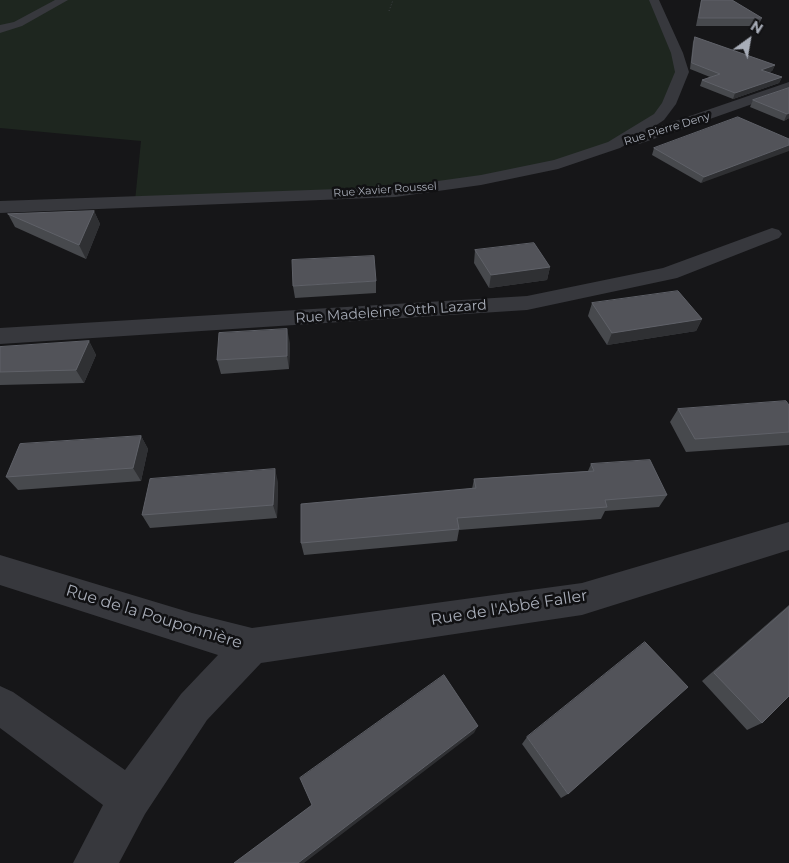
<!DOCTYPE html>
<html>
<head>
<meta charset="utf-8">
<style>
	body { margin:0 }
	#map { position:relative; width:789px; height:863px; overflow:hidden; background:#161618; font-family:Montserrat,sans-serif }
	canvas { display:block }
	.north { position:absolute; left:724px; top:15px; width:50px; height:50px; -webkit-text-stroke:4px #111113; paint-order:stroke; rotate:32deg; font-size:14px; font-weight:700; line-height:20px; text-align:center; color:#a8adb8 }
	.north::after { content:''; display:block; margin:auto; width:18px; height:22px; background:#a8adb8; clip-path:polygon(50% 0,100% 100%,50% 72%,0 100%) }
</style>
</head>
<body>
<div id="map">
<canvas width="789" height="863"></canvas>
<div class="north">N</div>
</div>
<script>
const g = document.querySelector('canvas').getContext('2d');
g.lineJoin = 'round';
function paint(path, color) { g.fillStyle = color; g.fill(path, 'evenodd'); }
function trace(path, color, width, dash) { g.strokeStyle = color; g.lineWidth = width; g.lineCap = dash ? 'butt' : 'round'; g.setLineDash(dash || []); g.stroke(path); }
function label(font, color, halo, rows, align = 'center') {
  g.font = font + ' Montserrat,sans-serif'; g.lineWidth = 5; g.setLineDash([]); g.textBaseline = 'middle'; g.strokeStyle = halo; g.fillStyle = color; for (const [text, x, y, turn = 0] of rows) {
    g.save(); g.translate(x, y); g.rotate((+turn || 0) * Math.PI / 180); g.textAlign = isNaN(turn) ? turn : align; if (halo) g.strokeText(text, 0, 0); g.fillText(text, 0, 0); g.restore();
  }
}
const green = new Path2D(`
	M0 0H654L677 53 676 91 639 131 558 164 442 187 135 201 141 141 0 128Z`);
const path = new Path2D(`
	M389 11 393 0`);
const minor = new Path2D(`
	M55 0H68L22 26 0 33V25L14 22Z
	M649 0H659L683 53 689 72 676 104 664 120 649 130 789 82V91L645 142 639 144 632 141 620 148 558 169 481 185 395 197 0 213V201L395 187 481 175 554 160 608 142 654 114 662 103 675 72 671 53Z
	M772 228 779 230 782 234 779 238 677 278 527 310 0 344V328L527 296 663 268Z
	M789 522V550L582 615 261 663 207 720 145 814 119 863H73L103 805 0 728V686L13 692 125 770 181 694 218 655 0 585V555L192 613 252 628 582 583Z`);
const wall = new Path2D(`
	M701 0H732L762 18 758 26H696Z
	M695 37 775 65 772 71 769 72 782 77 779 83 733 99 700 86 702 80 710 77 690 69 693 42Z
	M789 88V118L784 121 750 107 753 100Z
	M789 139 701 183 652 155 654 148Z
	M94 211 100 224 86 259 15 227 8 214Z
	M475 250 550 267 547 280 489 288 474 263Z
	M376 281V293L295 298 293 286Z
	M592 303 702 319 696 331 607 345 588 316Z
	M89 341 96 355 84 383 0 385V347Z
	M290 343 289 369 221 374 217 360Z
	M789 405V445L686 452 670 422 678 409Z
	M141 436 148 449 141 481 18 490 6 477Z
	M591 464 667 495 659 507 605 511 601 519 459 530 457 541 304 555 301 543 472 489 474 479 588 471Z
	M278 482 277 518 150 528 142 515Z
	M789 605V696L762 723 747 730 702 681Z
	M527 737 568 794 561 798 522 744Z`);
const shadedWall = new Path2D(`
	M775 65 772 71 759 76 761 70Z
	M782 77 779 83 733 99 735 93Z
	M789 113V118L784 121 787 114Z
	M789 145V151L701 183 704 177Z
	M94 211 100 224 86 259 79 245Z
	M550 267 547 280 489 288 491 275Z
	M702 319 696 331 607 345 612 333Z
	M287 329 290 343 289 369 287 356Z
	M89 341 96 355 84 383 76 370Z
	M141 436 148 449 141 481 133 468Z
	M275 469 278 482 277 518 273 505Z
	M478 726 474 733 304 863H298Z`);
const building = new Path2D(`
	M702 0H732L762 18H699Z
	M695 37 775 65 761 70 782 77 735 93 702 80 720 74 692 63Z
	M789 88V113L787 114 753 100Z
	M738 117 789 139V145L704 177 654 148Z
	M94 211 79 245 8 214Z
	M534 243 550 267 491 275 475 250Z
	M374 256 376 281 293 286 292 260Z
	M678 291 702 319 612 333 592 303Z
	M287 329V356L217 360 219 333Z
	M89 341 76 370 0 372V347Z
	M786 401 789 405V432L695 439 678 409Z
	M141 436 133 468 6 477 20 444Z
	M650 460 667 495 605 500 607 507 457 518 459 529 301 543V504L476 488 474 479 594 471 591 464Z
	M275 469 273 505 142 515 150 479Z
	M789 607V696L762 723 714 673Z
	M645 642 688 687 568 794 527 737Z
	M444 675 478 726 298 863H234L312 805 300 778Z`);
const farStreetnames = [
	["Rue Pierre Deny",667,129,-17],
	["Rue Xavier Roussel",385,190,-4]
];
const streetNames = [
	["Rue Madeleine Otth Lazard",391,312,-4]
];
const nearStreetnames = [
	["Rue de l'Abbé Faller",509,608,-9],
	["Rue de la Pouponnière",154,617,17]
];
paint(green, '#1e261f');
trace(path, '#3d3f44', 1, [1, 2]);
paint(minor, '#37383d');
paint(wall, '#47494d');
paint(shadedWall, '#2f3033');
paint(building, '#525359');
trace(building, '#5f6168', 1);
label('11px', '#a8adb8', '#111113', farStreetnames);
label('14px', '#a8adb8', '#111113', streetNames);
label('16px', '#a8adb8', '#111113', nearStreetnames);
</script>
</body>
</html>
